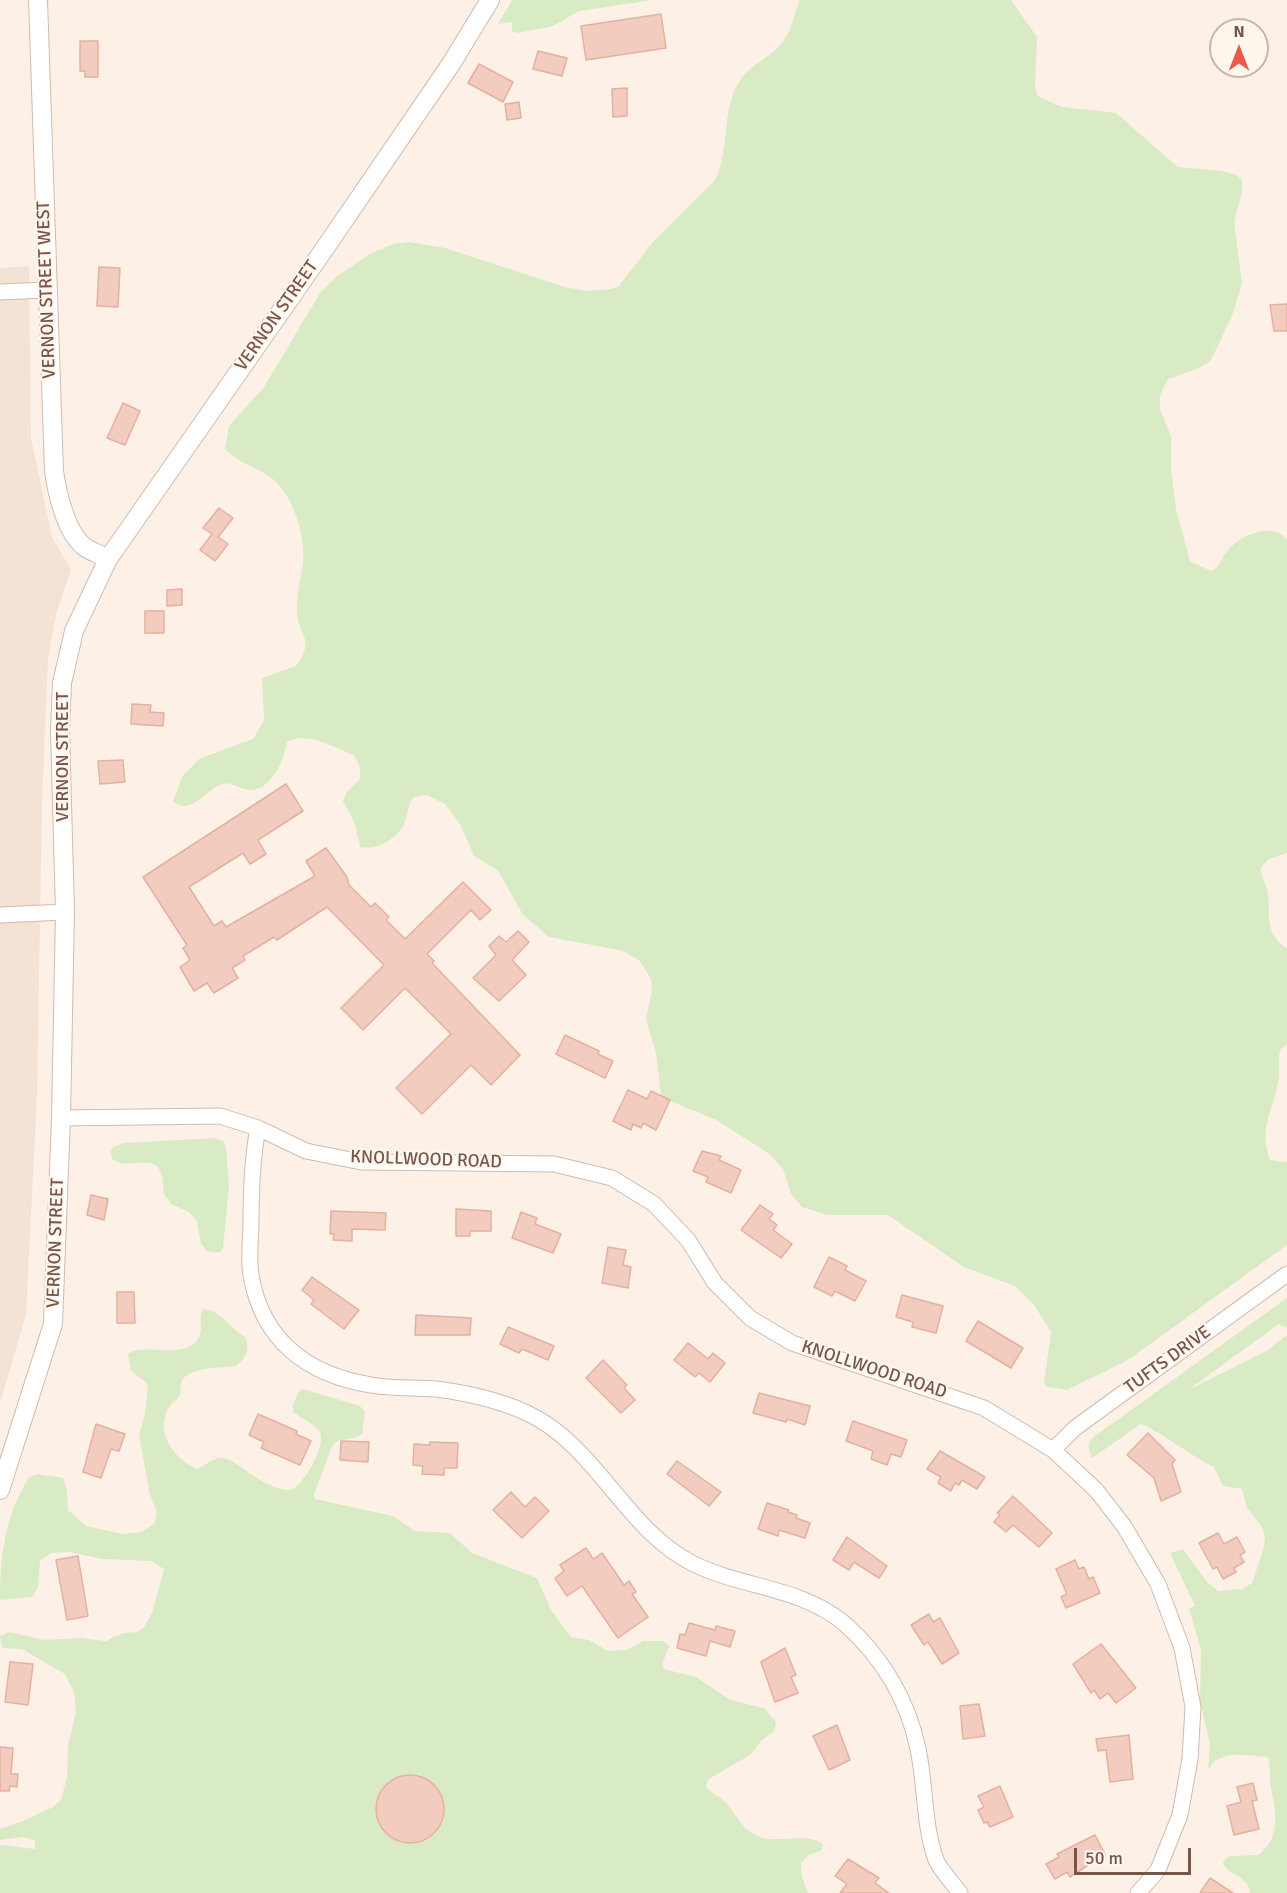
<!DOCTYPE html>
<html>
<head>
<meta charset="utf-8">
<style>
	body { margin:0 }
	#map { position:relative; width:1287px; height:1893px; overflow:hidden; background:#fdf1e7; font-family:Signika,sans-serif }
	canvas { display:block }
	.north { position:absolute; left:1209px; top:18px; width:60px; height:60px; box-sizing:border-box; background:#fff6ee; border:2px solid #c9b6ad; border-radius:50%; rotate:0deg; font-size:16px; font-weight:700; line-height:24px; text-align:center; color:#77554b }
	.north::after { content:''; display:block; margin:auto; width:21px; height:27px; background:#e75a4c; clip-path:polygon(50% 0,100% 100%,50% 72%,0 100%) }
	.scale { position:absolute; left:1074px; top:1848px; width:117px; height:27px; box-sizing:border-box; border:3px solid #77554b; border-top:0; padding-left:8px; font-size:18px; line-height:21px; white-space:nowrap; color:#77554b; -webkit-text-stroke:4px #fff6ee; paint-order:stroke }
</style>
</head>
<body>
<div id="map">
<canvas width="1287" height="1893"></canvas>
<div class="north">N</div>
<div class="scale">50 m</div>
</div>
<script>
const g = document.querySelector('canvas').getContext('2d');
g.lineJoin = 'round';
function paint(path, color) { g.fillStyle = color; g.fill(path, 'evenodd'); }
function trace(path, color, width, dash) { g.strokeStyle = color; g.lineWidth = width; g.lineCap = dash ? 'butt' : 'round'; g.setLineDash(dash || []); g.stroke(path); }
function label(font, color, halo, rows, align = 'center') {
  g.font = font + ' Signika,sans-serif'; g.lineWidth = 4.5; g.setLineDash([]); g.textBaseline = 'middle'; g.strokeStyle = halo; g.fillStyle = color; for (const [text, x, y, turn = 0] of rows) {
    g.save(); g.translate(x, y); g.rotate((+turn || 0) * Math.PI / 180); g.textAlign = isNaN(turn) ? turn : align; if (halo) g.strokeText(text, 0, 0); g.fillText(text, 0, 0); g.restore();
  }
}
const residential = new Path2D(`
	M29 266 31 438 52 537 71 570 57 611 48 658 42 804 37 1096 26 1315 0 1403V268Z`);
const green = new Path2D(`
	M512 0H653L579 11 553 26 518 33 512 31V22L498 24Z
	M800 0H1011L1037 37 1035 88 1038 96 1062 107 1116 113 1178 167 1222 171 1237 175 1242 180V192L1234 221 1242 283 1232 316 1211 360 1199 368 1168 379 1160 395V409L1171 436V469L1176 509 1190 561 1211 571C1221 568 1221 557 1228 550 1241 535 1273 521 1287 540V853L1269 859 1261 867C1260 876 1265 881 1267 889 1272 913 1262 933 1287 948V1044L1280 1050C1278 1060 1280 1072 1278 1082 1273 1112 1258 1128 1270 1160L1287 1162V1245L1128 1360 1067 1390 1047 1387 1044 1383 1051 1332 1034 1305 1015 1286 964 1267 888 1215H827L802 1207 791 1194 783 1169 768 1153 716 1120 661 1097 656 1053 646 1019 652 991 651 979 639 960 620 950 549 937 523 915 498 871 474 856 460 824 445 804 427 795 414 797C407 805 408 815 404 824 397 839 376 851 360 847L355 824 343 801 346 793 360 779V768L355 756C336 748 306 730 287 742 284 760 270 796 244 789 237 787 231 782 222 784 206 789 191 817 173 801L182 777 199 759 253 739 264 720 262 678 296 666C317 637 297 636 297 611 296 595 301 578 303 561 306 537 293 497 275 481 260 467 238 464 225 449L229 426 264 387 320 293 337 276 370 254 393 244 410 242 445 248 565 287 588 291 611 289 618 287 652 243 715 180C730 150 721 111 739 82 750 64 767 60 780 45 793 30 792 18 800 0Z
	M215 1138 223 1141 226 1147 229 1186 223 1248 220 1253 207 1251 201 1244 197 1221 189 1212 171 1204 164 1194 162 1175 158 1167C144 1156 128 1170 113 1160L110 1152 113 1147 123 1143Z
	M1287 1298V1328L1279 1324 1188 1390 1268 1350 1287 1335V1893H1250C1249 1875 1226 1876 1223 1862L1229 1856 1258 1855C1284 1836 1274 1808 1270 1781 1269 1773 1271 1765 1268 1757 1248 1756 1218 1748 1208 1771L1210 1744 1200 1701 1201 1650 1189 1608 1195 1606 1170 1553 1183 1549 1207 1582 1218 1591 1242 1589 1252 1583 1263 1550 1265 1538 1262 1527 1247 1508 1242 1489 1223 1486 1214 1467C1187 1454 1168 1436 1141 1424L1092 1458 1088 1446 1092 1438Z
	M203 1309C219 1309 231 1329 245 1337 251 1349 245 1360 235 1366 219 1368 199 1367 186 1376 178 1381 182 1391 179 1397 176 1401 171 1403 169 1407 154 1432 175 1460 197 1469 204 1466 210 1460 218 1458 235 1454 261 1491 291 1490 304 1484 326 1447 320 1432 317 1425 300 1418 293 1412V1404L299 1391 303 1389 360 1406 365 1412 362 1434C353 1441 339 1437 332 1446L314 1495 315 1499 393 1516 415 1531 450 1533 472 1553 537 1578 551 1610 571 1637 589 1640 608 1651 626 1650 643 1641H663L669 1646 662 1664 664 1669 696 1677 730 1700 764 1708 776 1722 774 1731 761 1741 750 1755 709 1779 706 1786C711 1794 721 1797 727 1804 740 1820 746 1836 768 1839 786 1841 807 1833 823 1844L822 1850 809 1855 801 1863 802 1877 808 1893H0V1845L35 1849V1841L24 1837 0 1840V1829L20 1822 53 1807 61 1800 67 1777 68 1746 76 1712 74 1692 65 1674 22 1649 2 1648 0 1636 10 1632 44 1640 81 1638 106 1641 123 1633 137 1632 144 1627 152 1613 164 1569 151 1561 102 1559 70 1552 51 1553 40 1561 38 1588 32 1597 0 1600C0 1556 5 1515 29 1477L38 1474 63 1478 67 1491 68 1510 86 1526 123 1534 142 1532 155 1523 157 1512 150 1495 139 1435 145 1414 148 1384 131 1371 128 1354C147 1341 181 1361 197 1340 205 1329 197 1319 203 1309Z`);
const building = new Path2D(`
	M661 14 666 48 586 60 581 26Z
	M80 41H98V77H85V71H80Z
	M538 51 567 58 562 76 533 69Z
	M479 64 513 82 503 102 468 83Z
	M627 88V116L613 117 612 89Z
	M519 102 521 118 507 120 505 104Z
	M99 267 120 268 118 307 97 306Z
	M1287 304V331H1274L1270 305Z
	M123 403 140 411 125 445 107 438Z
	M219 508 233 518 218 537 228 544 215 561 200 550 212 534 203 528Z
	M182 589V605L167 606V590Z
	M145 611H164V633H145Z
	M132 704 151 705 150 712 164 713 163 726 131 724Z
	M123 760 125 782 100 784 98 761Z
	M286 784 303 811 258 840 266 854 250 864 243 853 189 887 214 926 222 921 226 927 315 876 306 861 326 848 347 877 349 885 371 907 375 903 389 917 386 920 405 939 463 882 491 910 480 920 471 910 427 954 434 961 432 963 520 1055 491 1085 471 1065 422 1114 396 1088 451 1034 405 988 363 1030 341 1008 384 965 327 907 277 940 274 937 243 956 245 960 232 968 238 978 214 993 207 983 194 991 180 967 190 960 183 948 187 945 143 877Z
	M518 931 529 942 512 960 526 975 499 1001 473 978 496 955 489 946 499 936 506 942Z
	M565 1035 599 1051 598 1054 613 1061 605 1078 556 1054Z
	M628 1090 647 1099 651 1091 670 1100 656 1130 643 1123 641 1128 633 1124 631 1130 613 1121Z
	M702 1151 721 1156 719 1160 741 1170 731 1193 706 1182 708 1177 693 1171Z
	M91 1195 108 1199 104 1220 87 1215Z
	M760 1205 773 1214 769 1219 777 1225 773 1230 792 1244 781 1258 741 1230Z
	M456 1209 491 1211V1231H470V1236H456Z
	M331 1211 386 1213 385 1230 352 1229V1241L333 1240 334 1234H330Z
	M521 1212 537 1218 535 1224 561 1234 553 1253 512 1238Z
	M608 1247 626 1250 623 1265 631 1267 628 1288 602 1283Z
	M829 1257 847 1266 845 1270 866 1281 855 1301 835 1291 832 1296 814 1287Z
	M312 1277 359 1310 344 1329 311 1304 314 1300 302 1290Z
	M117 1292H134L135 1323H117Z
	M902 1295 943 1306 936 1333 912 1327 913 1322 896 1317Z
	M416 1315 471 1318 470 1335H415Z
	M978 1321 1023 1348 1011 1368 966 1341Z
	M508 1327 554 1346 548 1360 522 1349 519 1353 500 1344Z
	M688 1343 708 1359 713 1353 725 1363 710 1382 699 1373 695 1377 674 1360Z
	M603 1360 627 1385 624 1388 635 1400 621 1413 586 1378Z
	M759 1393 810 1406 805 1425 787 1419 786 1422 753 1413Z
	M258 1414 297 1431 296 1434 311 1441 300 1465 261 1448 264 1442 249 1435Z
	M853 1421 907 1440 901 1457 891 1454 887 1465 871 1459 873 1451 846 1441Z
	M96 1424 125 1434 119 1451 111 1449 101 1478 83 1472Z
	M1148 1433 1175 1460 1172 1464 1181 1492 1161 1501 1154 1478 1127 1455Z
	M341 1441 369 1442 368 1462 340 1460Z
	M430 1442 458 1443 457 1468H444V1475L422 1474 423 1466 413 1465 414 1444 430 1445Z
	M940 1451 985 1477 977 1489 962 1480 959 1485 955 1483 951 1491 938 1483 941 1477 927 1469Z
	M677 1461 721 1492 709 1506 667 1474Z
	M511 1492 525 1507 535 1497 549 1511 522 1538 493 1510Z
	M1013 1496 1052 1533 1039 1547 1013 1525 1006 1532 994 1522 1000 1515 997 1513Z
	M767 1503 789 1510 788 1512 797 1515 796 1518 810 1523 805 1538 779 1530 778 1536 758 1529Z
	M1218 1533 1224 1544 1237 1537 1245 1552 1240 1555 1244 1562 1234 1568 1236 1572 1223 1579 1217 1567 1213 1569 1199 1543Z
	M847 1537 887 1566 879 1578 854 1562 849 1570 833 1560Z
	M586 1548 593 1559 602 1553 624 1585 629 1581 636 1592 632 1594 648 1617 618 1638 582 1586 567 1596 555 1578 564 1571 560 1565Z
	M78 1556 88 1616 67 1620 56 1560Z
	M1075 1560 1079 1569 1084 1567 1089 1579 1093 1577 1100 1593 1066 1608 1061 1597 1067 1594 1056 1569Z
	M929 1614 933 1622 940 1618 959 1653 942 1664 928 1642 924 1645 911 1625Z
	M689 1623 715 1630 716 1626 735 1631 730 1647 710 1641 706 1656 677 1648 680 1634 685 1635Z
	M1101 1644 1136 1688 1116 1703 1108 1693 1100 1699 1094 1690 1091 1693 1073 1664Z
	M785 1648 796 1675 791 1677 798 1693 775 1702 761 1662Z
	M10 1662 33 1664 28 1705 5 1702Z
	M979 1704 985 1736 963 1739 960 1706Z
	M837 1725 850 1760 829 1770 813 1736Z
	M1129 1735 1133 1779 1110 1782 1106 1750 1098 1751 1096 1739Z
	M0 1747 13 1748 11 1774H18L17 1787 10 1786 9 1791H0Z
	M376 1809a34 34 0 1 1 68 0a34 34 0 1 1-68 0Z
	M1253 1783 1257 1800 1252 1801 1259 1829 1234 1835 1227 1806 1241 1802 1237 1787Z
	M1000 1786 1013 1817 990 1827 987 1822 984 1823 978 1810 984 1807 978 1796Z
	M1095 1835 1105 1854 1070 1877 1067 1872 1055 1879 1046 1864 1059 1857 1057 1854Z
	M848 1859 879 1878 875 1883 889 1893H840L847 1884 835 1876Z
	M1210 1878 1233 1893H1200Z`);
const minor = new Path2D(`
	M0 292 47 290
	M0 915 65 912
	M61 1118 220 1116 258 1128 306 1151 361 1162 554 1164 612 1178 654 1204 688 1240 715 1283 750 1318 792 1343 984 1408 1053 1450 1096 1490 1124 1526 1158 1584 1182 1648 1193 1707 1190 1759 1180 1815 1158 1870 1138 1893
	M258 1128C252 1159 251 1189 251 1222 251 1239 248 1258 251 1275 262 1341 308 1375 371 1385 392 1389 415 1387 436 1389 467 1393 499 1400 527 1413 596 1445 625 1529 692 1563 741 1588 802 1587 845 1624 882 1657 908 1700 918 1749 926 1786 923 1823 936 1860 941 1871 953 1883 960 1893
	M1053 1450 1075 1428 1287 1274`);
const tertiary = new Path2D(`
	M38 0 54 471C57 493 66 534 86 548 93 552 101 555 108 559
	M0 1490 53 1324 61 1118 65 912 60 731 62 683 74 631 108 559 323 251 451 64 490 0`);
const streetNames = [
	["VERNON STREET WEST",47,290,-92],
	["VERNON STREET",277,316,-55],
	["VERNON STREET",63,757,-90],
	["KNOLLWOOD ROAD",426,1160,2],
	["VERNON STREET",56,1243,-88],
	["TUFTS DRIVE",1168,1360,-36],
	["KNOLLWOOD ROAD",874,1370,18]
];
paint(residential, '#f4e2d5');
paint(green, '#d9ebc5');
paint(building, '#f2ccbf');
trace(building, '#e5b09f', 1.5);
trace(minor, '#d1baaf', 17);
trace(tertiary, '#d1baaf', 20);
trace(minor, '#fff', 15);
trace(tertiary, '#fff', 18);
label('18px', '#77554b', '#fff6ee', streetNames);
</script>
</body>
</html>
